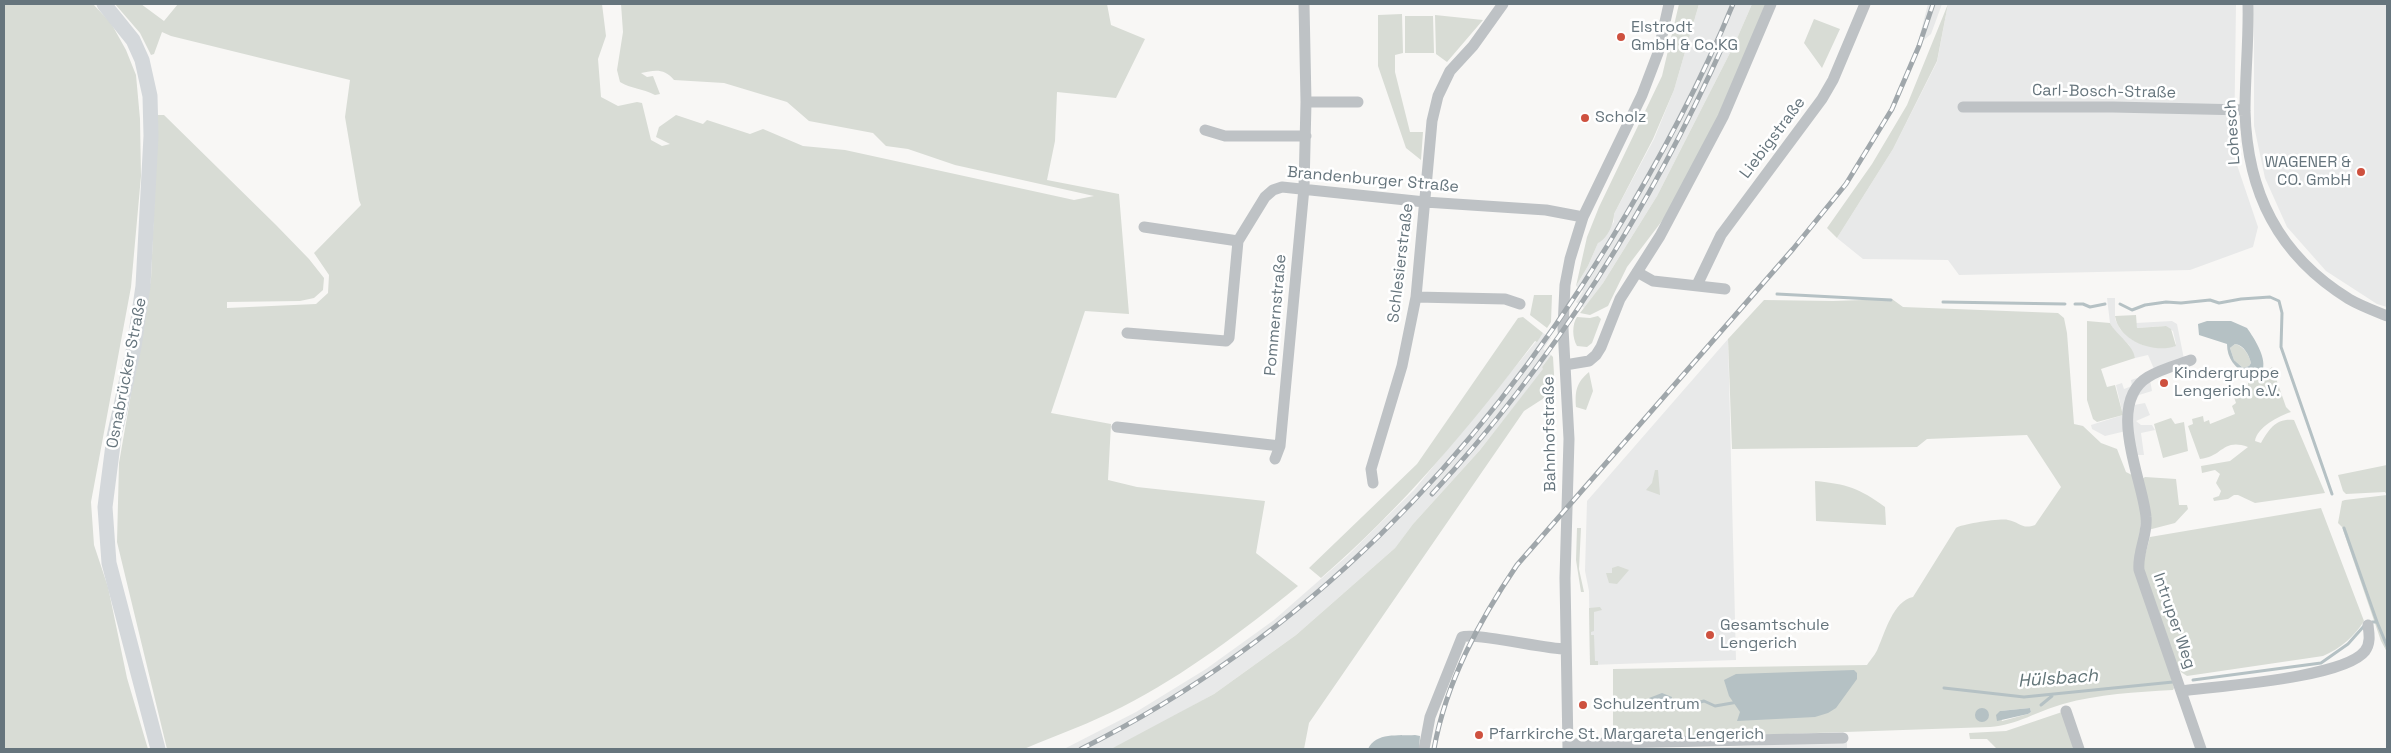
<!DOCTYPE html>
<html>
<head>
<meta charset="utf-8">
<style>
	body { margin:0 }
	#map { position:relative; width:2391px; height:753px; overflow:hidden; background:#f8f7f5; font-family:"Space Grotesk",sans-serif }
	canvas { display:block }
	.frame { position:absolute; inset:0; border:5px solid #66757d; pointer-events:none }
</style>
</head>
<body>
<div id="map">
<canvas width="2391" height="753"></canvas>
<div class="frame"></div>
</div>
<script>
const g = document.querySelector('canvas').getContext('2d');
g.lineJoin = 'round';
function paint(path, color) { g.fillStyle = color; g.fill(path, 'evenodd'); }
function trace(path, color, width, dash) { g.strokeStyle = color; g.lineWidth = width; g.lineCap = dash ? 'butt' : 'round'; g.setLineDash(dash || []); g.stroke(path); }
function label(font, color, halo, rows, align = 'center') {
  g.font = font + ' "Space Grotesk",sans-serif'; g.lineWidth = 5; g.setLineDash([]); g.textBaseline = 'middle'; g.strokeStyle = halo; g.fillStyle = color; for (const [text, x, y, turn = 0] of rows) {
    g.save(); g.translate(x, y); g.rotate((+turn || 0) * Math.PI / 180); g.textAlign = isNaN(turn) ? turn : align; if (halo) g.strokeText(text, 0, 0); g.fillText(text, 0, 0); g.restore();
  }
}
const built = new Path2D(`
	M1699 4H1752L1735 43 1657 196 1603 283 1584 308 1576 302 1583 291 1576 286 1588 266 1598 243 1614 222V214L1654 139 1674 90Z
	M1928 4H1942L1931 34 1917 46Z
	M1948 4H2236L2234 149 2235 159 2258 227 2253 247 2190 270 1959 275 1948 260 1863 259 1837 238 1893 149 1937 62Z
	M2254 4H2387V307L2377 304 2326 271 2287 227 2265 178 2254 126Z
	M2107 298H2115V319L2120 329 2131 339 2143 345 2173 347 2176 344 2173 331 2165 326 2137 328 2136 323 2172 321 2177 324 2184 359 2176 369 2177 372 2174 370 2150 380 2152 391 2139 395 2134 405 2145 403 2150 415 2136 421 2141 425H2152L2155 430 2141 433 2144 455H2137L2126 431 2105 436 2092 429 2091 425 2123 415 2116 385 2122 383 2124 389 2132 386 2131 380 2152 373 2154 369 2148 355 2135 358 2129 345 2115 333 2110 323Z
	M1543 333 1551 338 1543 349 1551 355 1542 367 1544 369 1480 450 1413 524 1395 548 1296 635 1214 694 1131 740 1111 749H1064L1136 712 1206 669 1274 620 1347 556 1414 490Z
	M1728 339 1736 660 1590 665 1589 591 1585 571 1587 501Z
	M1847 741V749H1688L1703 748Z`);
const green = new Path2D(`
	M4 4H93L111 23 126 50 136 75 140 119 141 176 131 287 91 502 94 545 108 587 127 678 148 749H4Z
	M115 4H141L164 21 178 4H602L606 36 598 59 601 97 618 106 637 102 642 103 651 140 662 146 670 144 656 137 659 127 676 115 703 124 707 120 750 134 763 129 803 146 845 150 1074 200 1094 196 955 165 908 149 886 146 873 133 809 121 787 102 724 83 674 80C664 68 655 70 641 73L647 77 653 76 660 94 655 95C642 88 631 89 620 82L617 70 623 32 621 4H1107L1111 25 1145 39 1116 98 1057 92 1055 141 1047 180 1119 194 1129 314 1085 311 1051 413 1111 424 1108 480 1137 487 1265 501 1256 553 1298 586C1243 631 1186 674 1122 707 1091 723 1057 735 1024 749H167L117 542 119 463 151 279 158 115H164L276 225 309 259 324 278 323 290 314 298 300 301 227 302V308L316 304 328 293 329 275 314 253 361 205 359 200 345 117 350 80 171 36 162 32 154 54 151 55 140 33Z
	M1679 4H1699L1674 90 1653 139 1614 214C1614 224 1607 239 1598 243L1588 266 1576 286 1587 237 1599 207 1662 76Z
	M1752 4H1767L1719 115 1665 217 1627 267 1608 306 1590 315 1580 313 1603 283 1657 196 1735 43Z
	M1948 4 1937 61 1893 149 1837 238 1827 228 1872 164 1907 105Z
	M1402 14 1403 53 1395 55V72L1410 132H1423L1421 160 1406 148 1378 66V15Z
	M1435 15 1483 20 1447 62 1436 54Z
	M1405 16H1433L1434 53H1405Z
	M1814 19 1840 29 1822 68 1804 43Z
	M1534 295H1552L1551 322 1547 328 1530 315Z
	M1892 299 1903 307 2058 313 2064 318 2067 333 2074 424 2083 426 2101 443 2117 449 2126 472 2134 476 2142 509 2137 561 2174 688 2173 690C2135 692 2099 694 2063 704 2038 711 2017 725 1990 727L1613 740V669L1867 665C1871 659 1876 654 1878 648 1885 633 1893 601 1913 597L1956 528C1962 524 2001 518 2008 520 2020 522 2022 530 2035 525L2061 487 2027 435 1927 439 1917 447 1732 449 1728 339 1764 300 1833 301ZM2030 708 2031 712 2028 714 2002 721 2000 711Z
	M2136 315 2137 328 2166 326 2171 329 2176 346C2154 354 2119 341 2115 316Z
	M1598 316 1601 319 1592 343 1587 347 1577 346C1572 338 1572 324 1577 317L1590 318Z
	M1523 317 1543 333 1537 342 1535 341C1470 427 1402 508 1321 578L1309 568 1417 464 1518 318Z
	M2087 321 2110 323C2117 336 2133 344 2135 358L2101 369 2107 387 2115 385 2123 415 2097 422 2093 419 2087 400Z
	M2235 344C2244 346 2249 355 2251 363L2249 366 2243 368 2234 360 2230 348Z
	M1551 355 1553 357 1555 391 1524 411 1309 723 1304 749H1111L1214 694 1296 635 1395 548 1413 524 1480 450 1543 369 1542 367Z
	M2272 367 2286 407 2291 412C2279 416 2257 427 2255 441L2261 443C2269 429 2276 418 2294 420L2325 493 2255 503 2238 495H2234L2228 499 2214 501 2213 498 2219 496 2221 491 2216 483 2220 474 2215 470 2202 473 2201 466 2230 461 2248 447C2222 438 2223 457 2200 459L2188 426 2193 424 2192 419 2203 416 2204 422 2209 420 2210 424 2235 414 2232 406 2236 403 2232 391 2248 387V378H2260Z
	M1589 372 1593 391 1586 410 1576 407C1575 391 1576 383 1589 372Z
	M2171 418 2175 424 2184 422 2188 451 2163 458 2154 424Z
	M2387 465V652L2381 641 2342 527 2338 523 2342 501 2345 500 2387 495 2385 492 2346 494 2343 491 2338 475Z
	M1655 470H1658L1660 495 1646 490 1652 483Z
	M2145 477 2176 479 2179 505H2187L2188 509 2175 523 2148 530 2142 479Z
	M1815 481C1847 484 1859 488 1885 507L1886 525 1816 521Z
	M2321 508 2364 621C2355 636 2340 649 2323 656L2187 676 2181 672 2176 663 2142 566 2150 537Z
	M1577 528H1581L1579 569 1584 592H1581L1576 560Z
	M1618 566 1629 570 1617 584 1609 583 1606 573H1612V568Z
	M1600 607 1602 610 1594 612V631L1591 632V635H1594L1595 661H1598V665H1590L1589 608Z
	M2062 712 2074 746 2072 749H1997L1987 739H1970L1969 733 2006 731Z`);
const water = new Path2D(`
	M2207 321H2231L2247 328C2254 338 2266 356 2263 369L2247 375C2235 367 2227 359 2227 344L2199 335 2198 324ZM2235 344C2244 345 2249 355 2251 363L2249 366 2243 368 2234 360 2230 348Z
	M1854 670 1857 673V679L1836 708 1828 713 1815 717 1737 721 1740 712 1729 696 1724 680 1736 674Z
	M1662 693 1672 697 1671 704 1656 708 1651 706 1649 698Z
	M1975 715a7 7 0 1 1 14 0a7 7 0 1 1-14 0Z
	M2030 708 2031 712 2028 714 1997 721 1996 715 2000 711Z
	M1415 735 1420 736 1419 749H1368C1376 732 1398 736 1415 735Z`);
const stream = new Path2D(`
	M1777 294 1891 300
	M1943 302 2065 304
	M2075 304H2083L2090 307 2105 304
	M2120 304 2132 310 2145 305 2166 302 2181 303 2210 300 2219 303 2241 299 2270 297 2279 301 2282 313 2281 347 2332 494
	M2344 528 2377 622
	M2372 622H2377L2387 646
	M2193 680 2321 663 2348 644 2364 626
	M1944 688 2024 697 2173 682
	M1672 701 1686 706 1704 701 1715 706 1738 702
	M2041 705 2052 696`);
const minor = new Path2D(`
	M2248 4C2249 39 2245 75 2245 111 2247 192 2278 255 2349 299 2361 306 2375 311 2387 316
	M1306 102H1358
	M1963 107H2113L2245 110
	M1205 130 1225 136H1306
	M1144 227 1238 241
	M1637 272 1653 281 1725 289
	M1697 285 1721 235 1822 99 1833 80 1865 4
	M1416 297 1505 299 1520 304
	M1127 333 1226 341 1229 338 1238 241 1265 197 1273 190 1282 187 1425 202 1546 210 1583 217
	M2191 360C2177 365 2161 369 2148 377 2105 403 2143 480 2146 517 2148 535 2137 552 2139 570L2201 749
	M1565 365 1589 361 1596 355 1601 347 1620 299 1660 236 1723 117 1771 4
	M1117 427 1280 446
	M1275 459 1280 446 1304 188 1306 102 1304 4
	M1373 483 1371 469 1402 366 1416 297 1432 121 1438 96 1450 71 1473 46 1503 4
	M2181 691C2218 686 2344 678 2365 651 2371 643 2369 633 2368 625
	M2066 711 2079 749
	M1568 744 1843 738
	M1424 749 1430 717 1462 637C1473 632 1546 649 1565 649
	M1568 749 1565 578 1569 439 1563 328 1565 285 1570 259 1583 217 1642 95 1658 53 1669 4`);
const major = new Path2D(`
	M104 4 133 40 142 60 150 96 151 136 143 286 134 347 114 437 105 507 109 563 158 749`);
const rail = new Path2D(`
	M1432 494C1554 362 1652 205 1725 41
	M1081 749C1308 636 1477 458 1609 243 1656 166 1699 87 1733 4
	M1434 749C1446 682 1479 621 1517 565L1793 249 1846 184 1892 109 1919 46 1933 4`);
const markers = [
	[1621,37,5,"#ce513f"],
	[1585,118,5,"#ce513f"],
	[2361,172,5,"#ce513f"],
	[2164,383,5,"#ce513f"],
	[1710,635,5,"#ce513f"],
	[1583,705,5,"#ce513f"],
	[1479,735,5,"#ce513f"]
];
const poiNames = [
	["Elstrodt",1631,28],
	["GmbH & Co.KG",1631,46],
	["Scholz",1595,118],
	["WAGENER &",2351,163,"right"],
	["CO. GmbH",2351,181,"right"],
	["Kindergruppe",2174,374],
	["Lengerich e.V.",2174,392],
	["Gesamtschule",1720,626],
	["Lengerich",1720,644],
	["Schulzentrum",1593,705],
	["Pfarrkirche St. Margareta Lengerich",1489,735]
];
const streetNames = [
	["Carl-Bosch-Straße",2104,92,1],
	["Lohesch",2233,132,-94],
	["Liebigstraße",1773,138,-53],
	["Brandenburger Straße",1373,180,5],
	["Schlesierstraße",1401,263,-83],
	["Pommernstraße",1276,315,-85],
	["Osnabrücker Straße",127,373,-79],
	["Bahnhofstraße",1550,434,-91],
	["Intruper Weg",2174,621,71]
];
const waterNames = [
	["Hülsbach",2058,679,-4]
];
paint(built, '#e8e9e9');
paint(green, '#d8dcd5');
paint(water, '#b5c1c4');
trace(stream, '#b5c1c4', 3);
trace(minor, '#bec2c5', 11);
trace(major, '#d4d8db', 15);
trace(rail, '#a0a7ab', 5);
trace(rail, '#fff', 3, [9]);
for (const [x, y, r, color] of markers) { const dot = new Path2D(); dot.arc(x, y, r, 0, 2 * Math.PI); g.fillStyle = color; g.fill(dot); trace(dot, '#fff', 2); }
label('16px', '#66757d', '#fff', poiNames, 'left');
label('16px', '#66757d', '#fff', streetNames);
label('italic 18px', '#617477', '#fff', waterNames);
</script>
</body>
</html>
